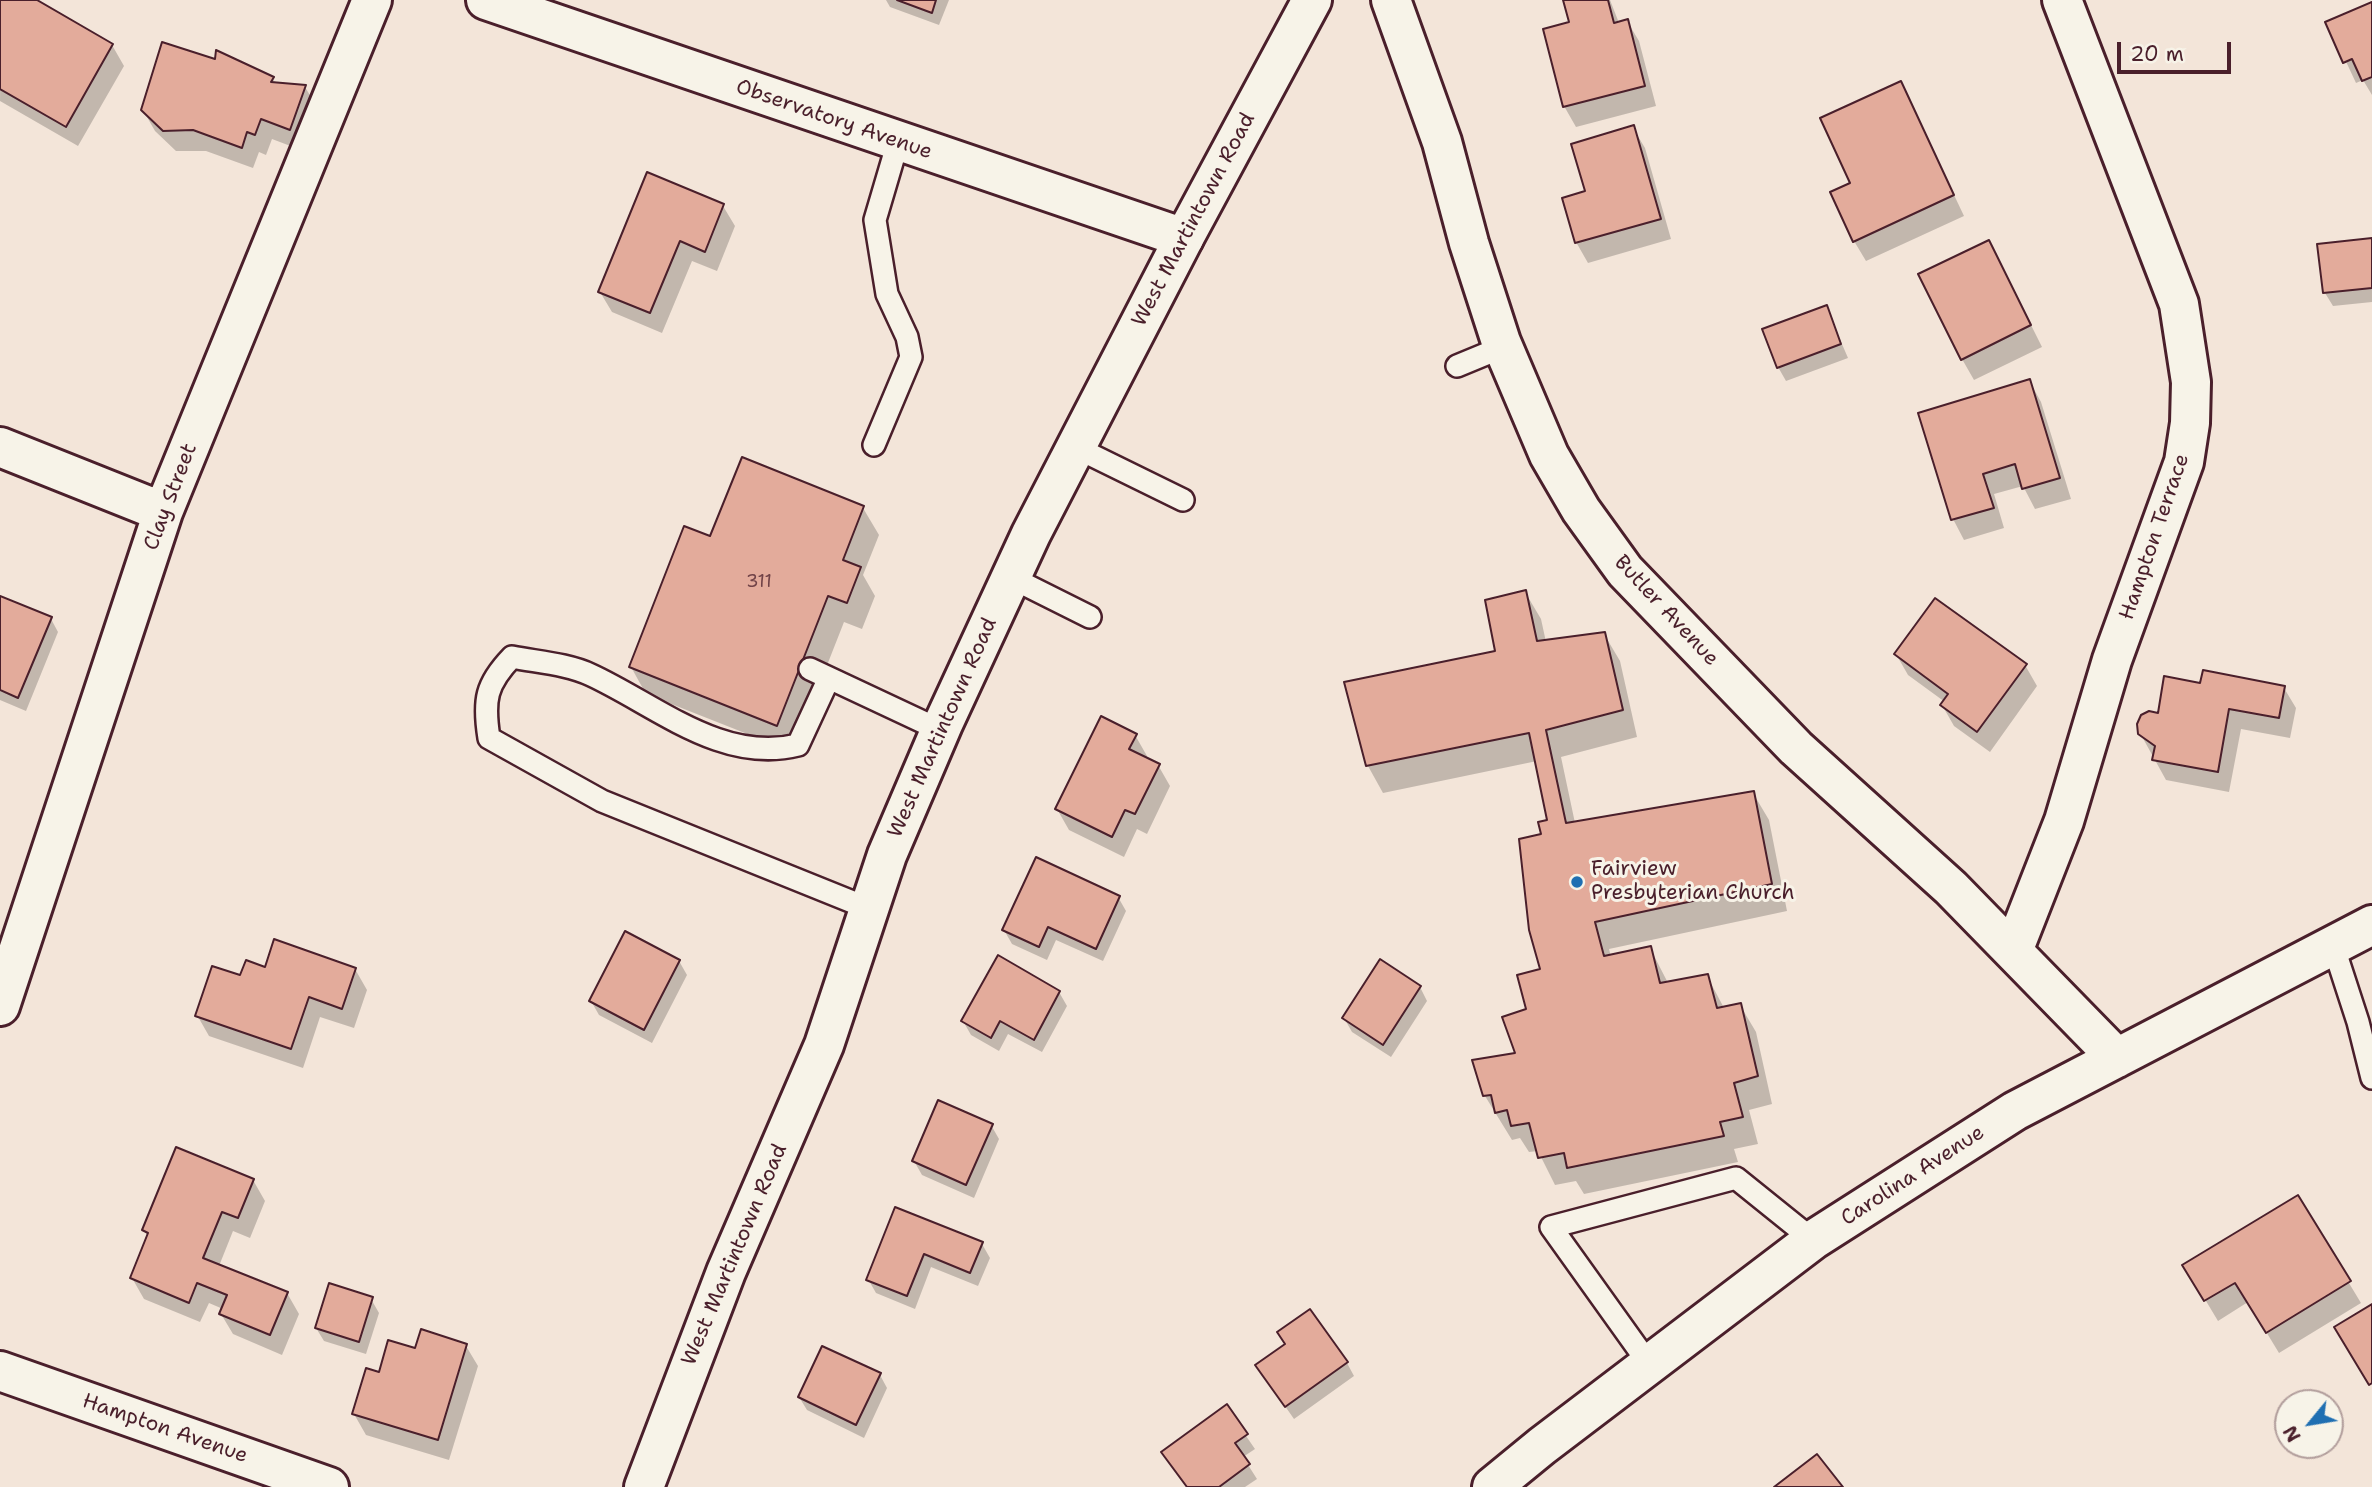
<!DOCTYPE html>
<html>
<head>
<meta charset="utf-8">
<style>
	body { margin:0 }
	#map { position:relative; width:2372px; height:1487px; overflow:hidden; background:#f3e5d9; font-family:"Shantell Sans",sans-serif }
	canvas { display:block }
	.north { position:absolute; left:2274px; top:1389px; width:70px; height:70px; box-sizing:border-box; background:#f7f3e8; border:2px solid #b29e9c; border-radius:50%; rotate:240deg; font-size:19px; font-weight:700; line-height:28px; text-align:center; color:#4a1f2b }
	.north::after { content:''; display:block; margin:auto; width:24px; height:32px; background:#1f6fb2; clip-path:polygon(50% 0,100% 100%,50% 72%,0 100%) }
	.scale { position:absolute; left:2117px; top:42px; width:114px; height:32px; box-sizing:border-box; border:4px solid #4a1f2b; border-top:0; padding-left:9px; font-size:21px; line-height:24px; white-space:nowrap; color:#4a1f2b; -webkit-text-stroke:5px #f7f3e8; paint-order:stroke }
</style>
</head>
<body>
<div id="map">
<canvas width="2372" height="1487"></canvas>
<div class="north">N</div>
<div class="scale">20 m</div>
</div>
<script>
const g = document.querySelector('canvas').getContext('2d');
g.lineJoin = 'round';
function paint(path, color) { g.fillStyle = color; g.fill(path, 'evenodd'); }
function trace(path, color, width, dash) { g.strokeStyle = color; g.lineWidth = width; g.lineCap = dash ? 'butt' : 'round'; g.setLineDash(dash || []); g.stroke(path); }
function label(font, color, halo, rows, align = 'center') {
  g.font = font + ' "Shantell Sans",sans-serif'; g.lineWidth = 6; g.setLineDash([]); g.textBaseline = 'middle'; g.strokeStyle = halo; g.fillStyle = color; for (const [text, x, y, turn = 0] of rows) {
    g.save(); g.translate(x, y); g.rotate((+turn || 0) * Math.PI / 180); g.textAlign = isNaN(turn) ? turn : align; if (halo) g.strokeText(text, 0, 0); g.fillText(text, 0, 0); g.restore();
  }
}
const shadow = new Path2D(`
	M1 0H34L112 45 124 66 78 146 0 101Z
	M886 0H949L939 25 890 7Z
	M1565 0H1610L1619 23 1627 21 1639 41 1656 106 1576 127 1564 106 1572 23Z
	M2372 4V95L2363 80 2356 83 2328 23Z
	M272 78 276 84 305 87 317 107 301 150 272 139 266 155 259 152 253 168 206 151H176L155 131 143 110Z
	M1901 83 1964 216 1866 261 1854 241 1853 184Z
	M1633 128 1645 148 1671 239 1588 263 1576 242 1587 192Z
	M723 206 735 226 717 271 692 261 662 333 612 312 600 292Z
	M2372 239V302L2333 306 2325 293Z
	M2000 263 2042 347 1974 380 1962 359Z
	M1826 307 1848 358 1786 381 1778 367Z
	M2030 382 2041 402 2071 499 2035 509 2023 486 1994 494 2004 528 1964 540 1953 519Z
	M863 508 879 535 863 575 875 596 862 629 844 622 793 752 646 694 631 667 711 539Z
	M1525 592 1541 619 1546 642 1604 634 1620 661 1637 737 1561 757 1575 823 1753 793 1769 820 1787 911 1609 949 1611 957 1650 948 1668 983 1707 976 1724 1008 1740 1005 1756 1032 1772 1104 1749 1110 1758 1144 1734 1149 1738 1162 1584 1194 1576 1181 1555 1185 1538 1151 1529 1152 1520 1138 1512 1140 1485 1096 1517 1054 1542 970 1543 835 1549 821 1537 761 1383 793 1368 766 1497 652Z
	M0 599 51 619 58 632 26 711 0 700Z
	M1896 654 2025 665 2037 686 1990 752 1954 726 1942 705 1945 702 1908 675Z
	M2201 685 2284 688 2296 708 2290 738 2241 729 2229 792 2166 780 2140 733Z
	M1135 735 1147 756 1146 759 1158 765 1170 786 1147 834 1137 829 1124 857 1069 830 1057 809Z
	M1118 897 1126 911 1103 961 1056 940 1047 960 1012 944 1004 930Z
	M679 961 687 975 652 1043 599 1015 591 1001Z
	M266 969H355L367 990 354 1028 320 1017 303 1068 209 1036 197 1015 241 978Z
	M1420 987 1427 1001 1391 1057 1352 1032 1344 1018Z
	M1059 992 1067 1006 1042 1052 1008 1034 999 1051 971 1035 963 1021Z
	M991 1125 999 1139 974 1198 922 1175 914 1161Z
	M253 1180 265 1201 250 1238 233 1231 219 1266 287 1293 299 1314 282 1355 233 1334 221 1314 223 1309 209 1303 200 1322 144 1299 132 1278 148 1237 144 1230Z
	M2297 1197 2361 1303 2279 1353 2248 1302 2218 1321 2197 1286Z
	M896 1209 982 1244 990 1258 978 1286 931 1267 915 1309 876 1293 868 1279Z
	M371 1299 379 1313 366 1354 324 1341 316 1328Z
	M466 1346 478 1366 449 1460 366 1435 354 1414 380 1374 416 1350Z
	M1347 1363 1354 1376 1294 1419 1257 1366Z
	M880 1375 887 1388 864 1438 807 1410 799 1397Z
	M1226 1407 1255 1449 1243 1457 1257 1479 1245 1487H1187Z`);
const building = new Path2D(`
	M0 0H37L113 44 66 127 0 89Z
	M897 0H936L932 13Z
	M1563 0H1608L1614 23 1628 19 1645 86 1563 107 1543 29 1569 22Z
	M2372 2V77L2362 81 2352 59 2343 63 2325 22Z
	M162 42 215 59 216 50 274 77 271 82 306 85 290 130 261 119 255 135 247 132 242 148 193 130 163 131 141 110Z
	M1901 81 1954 195 1853 242 1830 192 1850 183 1820 118Z
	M1634 125 1661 219 1575 243 1562 198 1585 191 1571 144Z
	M647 172 724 204 705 252 680 241 650 313 598 292Z
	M2372 238V288L2323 293 2317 244Z
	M1989 240 2031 325 1961 360 1918 274Z
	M1827 305 1841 344 1777 368 1762 329Z
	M2030 379 2060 478 2022 489 2015 464 1983 474 1994 508 1951 520 1918 413Z
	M742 457 864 506 843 560 861 567 847 603 828 596 777 726 629 667 684 526 710 536Z
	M1526 590 1537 641 1605 632 1623 710 1546 730 1566 823 1754 791 1772 884 1595 922 1604 956 1651 946 1660 983 1708 974 1717 1008 1741 1003 1758 1076 1734 1083 1743 1117 1720 1122 1724 1136 1567 1168 1564 1153 1538 1158 1529 1123 1511 1126 1507 1110 1495 1113 1491 1095 1483 1096 1472 1060 1515 1053 1502 1017 1526 1009 1517 975 1540 969 1529 930 1519 839 1541 834 1538 822 1547 820 1529 733 1366 766 1344 682 1495 651 1485 600Z
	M0 596 52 617 18 698 0 690Z
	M1935 598 2027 664 1977 732 1940 705 1948 694 1894 654Z
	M2203 670 2285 686 2279 718 2229 709 2218 772 2152 760 2155 746 2138 734 2137 724 2141 715 2149 711 2158 713 2164 676 2200 683Z
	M1101 716 1137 734 1129 749 1160 764 1135 814 1125 810 1112 837 1055 809Z
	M1036 857 1120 896 1096 949 1048 927 1039 947 1002 930Z
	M625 931 680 960 644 1030 589 1001Z
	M274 939 356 968 342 1009 309 997 291 1049 195 1016 212 966 240 975 246 960 265 967Z
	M998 955 1060 991 1034 1040 1000 1021 991 1038 961 1021Z
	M1380 959 1421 986 1383 1045 1342 1018Z
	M938 1100 993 1124 966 1185 912 1161Z
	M176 1147 254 1179 238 1218 222 1212 203 1258 288 1292 270 1335 219 1314 227 1295 197 1283 189 1303 130 1278 148 1233 142 1230Z
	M2298 1195 2351 1281 2266 1333 2235 1283 2204 1301 2182 1265Z
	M895 1207 983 1242 970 1273 924 1254 907 1296 866 1280Z
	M329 1283 373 1297 359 1342 315 1328Z
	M2372 1304V1383L2369 1385 2334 1327Z
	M1310 1309 1348 1362 1285 1407 1255 1365 1285 1344 1277 1332Z
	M421 1329 467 1344 438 1440 352 1414 366 1368 379 1372 388 1340 415 1348Z
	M822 1346 881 1373 856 1425 798 1397Z
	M1227 1404 1248 1434 1235 1443 1250 1464 1219 1487H1187L1161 1452Z
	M1817 1454 1843 1487H1774Z`);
const lane = new Path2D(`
	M1457 366 1503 347
	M874 445 911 357 907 337 887 294 875 220 898 142
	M1075 447 1183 500
	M1010 577 1090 617
	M810 669 940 730
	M829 678 798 745C722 764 656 705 591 675 568 664 537 662 512 657 486 684 483 700 489 738L602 801 870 909
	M2333 945 2358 1022 2372 1078
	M1649 1364 1551 1227 1736 1178 1813 1240`);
const street = new Path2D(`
	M486 0 1184 238
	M1391 0 1442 142 1469 243 1501 342 1549 455 1581 510 1625 571 1796 748 1951 888 2117 1058
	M0 447 163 512
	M2013 951 2064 821 2112 660 2184 462 2190 423 2191 382 2179 304 2062 0
	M0 1006 163 512 372 0
	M0 1371 329 1487
	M1492 1487 1542 1446 1813 1240 2015 1111 2372 925`);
const secondary = new Path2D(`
	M644 1487 726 1272 824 1045 887 855 943 724 1031 534 1184 238 1312 0`);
const markers = [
	[1577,882,7,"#1f6fb2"]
];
const numberNames = [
	["311",759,582]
];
const streetNames = [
	["Observatory Avenue",834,120,19],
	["West Martintown Road",1194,220,-62],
	["Clay Street",171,497,-69],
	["Hampton Terrace",2155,537,-71],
	["Butler Avenue",1666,611,47],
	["West Martintown Road",943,728,-66],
	["Carolina Avenue",1913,1176,-33],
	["West Martintown Road",735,1255,-67],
	["Hampton Avenue",165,1429,19]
];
const poiNames = [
	["Fairview",1591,870],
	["Presbyterian Church",1591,894]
];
paint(shadow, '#0003');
paint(building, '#e3ab9b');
trace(building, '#4a1f2b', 2);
trace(lane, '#4a1f2b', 26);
trace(street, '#4a1f2b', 44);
trace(secondary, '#4a1f2b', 44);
trace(lane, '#f7f3e8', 21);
trace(street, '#f7f3e8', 38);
trace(secondary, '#f7f3e8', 38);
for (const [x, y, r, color] of markers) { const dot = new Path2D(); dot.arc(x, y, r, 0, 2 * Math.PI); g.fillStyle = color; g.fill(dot); trace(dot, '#f7f3e8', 2.5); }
label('18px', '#704247', null, numberNames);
label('21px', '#4a1f2b', '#f7f3e8', streetNames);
label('21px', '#4a1f2b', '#f7f3e8', poiNames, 'left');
</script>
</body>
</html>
